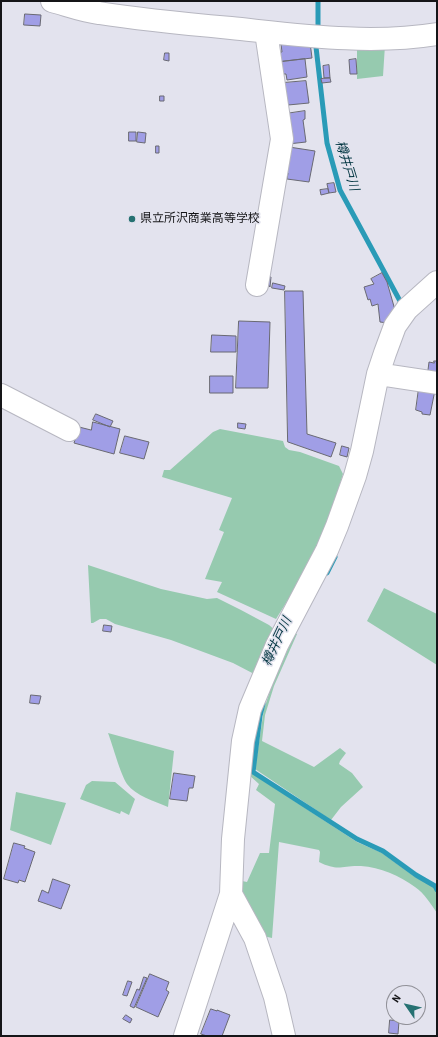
<!DOCTYPE html>
<html>
<head>
<meta charset="utf-8">
<style>
	body { margin:0 }
	#map { position:relative; width:438px; height:1037px; overflow:hidden; background:#e3e3ee; font-family:"Source Sans 3",sans-serif }
	canvas { display:block }
	.frame { position:absolute; inset:0; border:2px solid #151518; pointer-events:none }
	.north { position:absolute; left:386px; top:985px; width:40px; height:40px; box-sizing:border-box; background:#e3e3ee; border:1px solid #919198; border-radius:50%; rotate:304deg; font-size:11px; font-weight:700; line-height:16px; text-align:center; color:#151518 }
	.north::after { content:''; display:block; margin:auto; width:14px; height:18px; background:#267172; clip-path:polygon(50% 0,100% 100%,50% 72%,0 100%) }
</style>
</head>
<body>
<div id="map">
<canvas width="438" height="1037"></canvas>
<div class="frame"></div>
<div class="north">N</div>
</div>
<script>
const g = document.querySelector('canvas').getContext('2d');
g.lineJoin = 'round';
function paint(path, color) { g.fillStyle = color; g.fill(path, 'evenodd'); }
function trace(path, color, width, dash) { g.strokeStyle = color; g.lineWidth = width; g.lineCap = dash ? 'butt' : 'round'; g.setLineDash(dash || []); g.stroke(path); }
function label(font, color, halo, rows, align = 'center') {
  g.font = font + ' "Source Sans 3","Noto Sans JP",sans-serif'; g.lineWidth = 3; g.setLineDash([]); g.textBaseline = 'middle'; g.strokeStyle = halo; g.fillStyle = color; for (const [text, x, y, turn = 0] of rows) {
    g.save(); g.translate(x, y); g.rotate((+turn || 0) * Math.PI / 180); g.textAlign = isNaN(turn) ? turn : align; if (halo) g.strokeText(text, 0, 0); g.fillText(text, 0, 0); g.restore();
  }
}
const green = new Path2D(`
	M357 44 385 45 383 76 357 79Z
	M220 429 283 441 285 447 289 450 300 452 339 466 343 474 332 510 309 566 276 619 217 592 222 582 205 579 224 532 219 530 232 498 162 477 164 470H170L213 432Z
	M88 565 161 589 207 599 217 598 241 610 269 625 276 631 258 676 233 663 171 640 115 624 106 619H100L93 623H91Z
	M384 588 437 614V665L367 621Z
	M295 633 297 634 274 686 265 715 262 741 314 767 340 748 346 753 340 761 339 764 352 773 363 787 341 807 331 820 255 769 264 709 272 685Z
	M108 733 174 751 168 807C154 801 136 796 127 784 120 773 113 746 108 733Z
	M250 772 357 842 382 853 415 877 434 887 437 894V913C431 904 424 893 415 887 400 876 380 867 361 866 342 865 339 872 319 862L320 852 319 850 279 842 272 938 259 935C252 918 240 900 242 881L247 882 260 853H269L275 804 256 790 259 784 249 775Z
	M92 781 115 782 135 799 129 815 121 811 120 814 80 799 86 785Z
	M16 792 66 803 51 845 10 830Z`);
const stream = new Path2D(`
	M318 27V1
	M316 47 327 143 340 190 400 301
	M327 573 335 557
	M263 704 260 716 253 772 357 839 383 851 416 875 435 886 437 890`);
const building = new Path2D(`
	M25 14 41 15 40 26 24 25Z
	M310 42 312 58 277 62 276 53 282 52 281 44Z
	M165 53H169V61L164 60Z
	M305 59 307 77 287 80 286 74H281L280 62Z
	M356 59 357 74H350L349 60Z
	M329 65 330 78H324L323 66Z
	M330 78 331 82 322 83 321 79Z
	M306 81 309 103 288 105 283 83Z
	M160 96H164V101H160Z
	M305 111V119L303 120 306 142 288 144 285 114Z
	M129 132H136V141H129Z
	M138 132 146 133 145 143 137 142Z
	M156 146H159V153H156Z
	M289 147 315 151 309 182 287 179 288 173 285 172Z
	M334 183 336 192 329 193 327 184Z
	M328 189 329 193 321 195 320 190Z
	M382 273 387 282 395 310 388 323 380 322 378 304 372 306 370 299 368 300 364 287 374 284 371 279Z
	M264 276 271 277 270 287 264 279Z
	M273 283 285 286 284 290 272 288Z
	M285 291H303L307 434 336 443 331 457 288 442Z
	M239 321 270 322 268 388H236Z
	M212 335 236 336V352H211Z
	M434 361H437V379L427 378 429 362 434 363Z
	M210 376H233V393H210Z
	M419 388 435 390 430 415 422 414V412L416 410Z
	M96 414 113 421 110 427 93 420Z
	M93 422 120 429 114 454 74 443 79 427 91 430Z
	M238 423 246 424 245 429 238 428Z
	M125 436 149 442 144 459 120 453Z
	M342 446 349 448 347 457 340 455Z
	M104 625 112 626 111 632 103 631Z
	M31 695 41 696 39 704 30 703Z
	M174 773 195 776 193 788H189L187 801 170 799Z
	M14 843 25 846 24 848 35 852 25 882 19 880 18 883 4 879Z
	M53 879 70 885 61 909 38 901 42 890 48 893Z
	M150 974 169 982 166 990 169 992 158 1017 136 1007Z
	M144 977 147 978 134 1008 130 1006 137 989 139 990Z
	M128 981 132 982 127 996 123 995Z
	M211 1009 217 1011V1010L230 1015 222 1036H207L201 1034Z
	M126 1015 132 1019 130 1023 123 1019Z
	M390 1020 399 1021 398 1034 389 1033Z`);
const minor = new Path2D(`
	M52 1C67 5 83 11 99 13 143 20 187 24 231 28 299 35 369 45 437 34
	M257 285 282 139 266 32
	M378 374 437 383
	M1 395 69 430
	M231 894 255 938 275 997 284 1036
	M185 1036 231 894 233 839 243 741 250 709 277 645 327 550 337 526 355 476 362 451 378 374 385 353 395 326 407 309 437 282`);
const markers = [
	[132,219,4,"#267172"]
];
const poiNames = [
	["県立所沢商業高等学校",140,219]
];
const waterNames = [
	["樽井戸川",346,166,73],
	["樽井戸川",278,642,-65]
];
paint(green, '#96caaf');
trace(stream, '#2a9bb7', 5);
paint(building, '#a09ee6');
trace(building, '#696972', 1);
trace(minor, '#b7b7c1', 24);
trace(minor, '#fff', 22);
for (const [x, y, r, color] of markers) { const dot = new Path2D(); dot.arc(x, y, r, 0, 2 * Math.PI); g.fillStyle = color; g.fill(dot); trace(dot, '#e3e3ee', 1.5); }
label('12px', '#151518', '#e3e3ee', poiNames, 'left');
label('italic 13px', '#043743', '#e3e3ee', waterNames);
</script>
</body>
</html>
